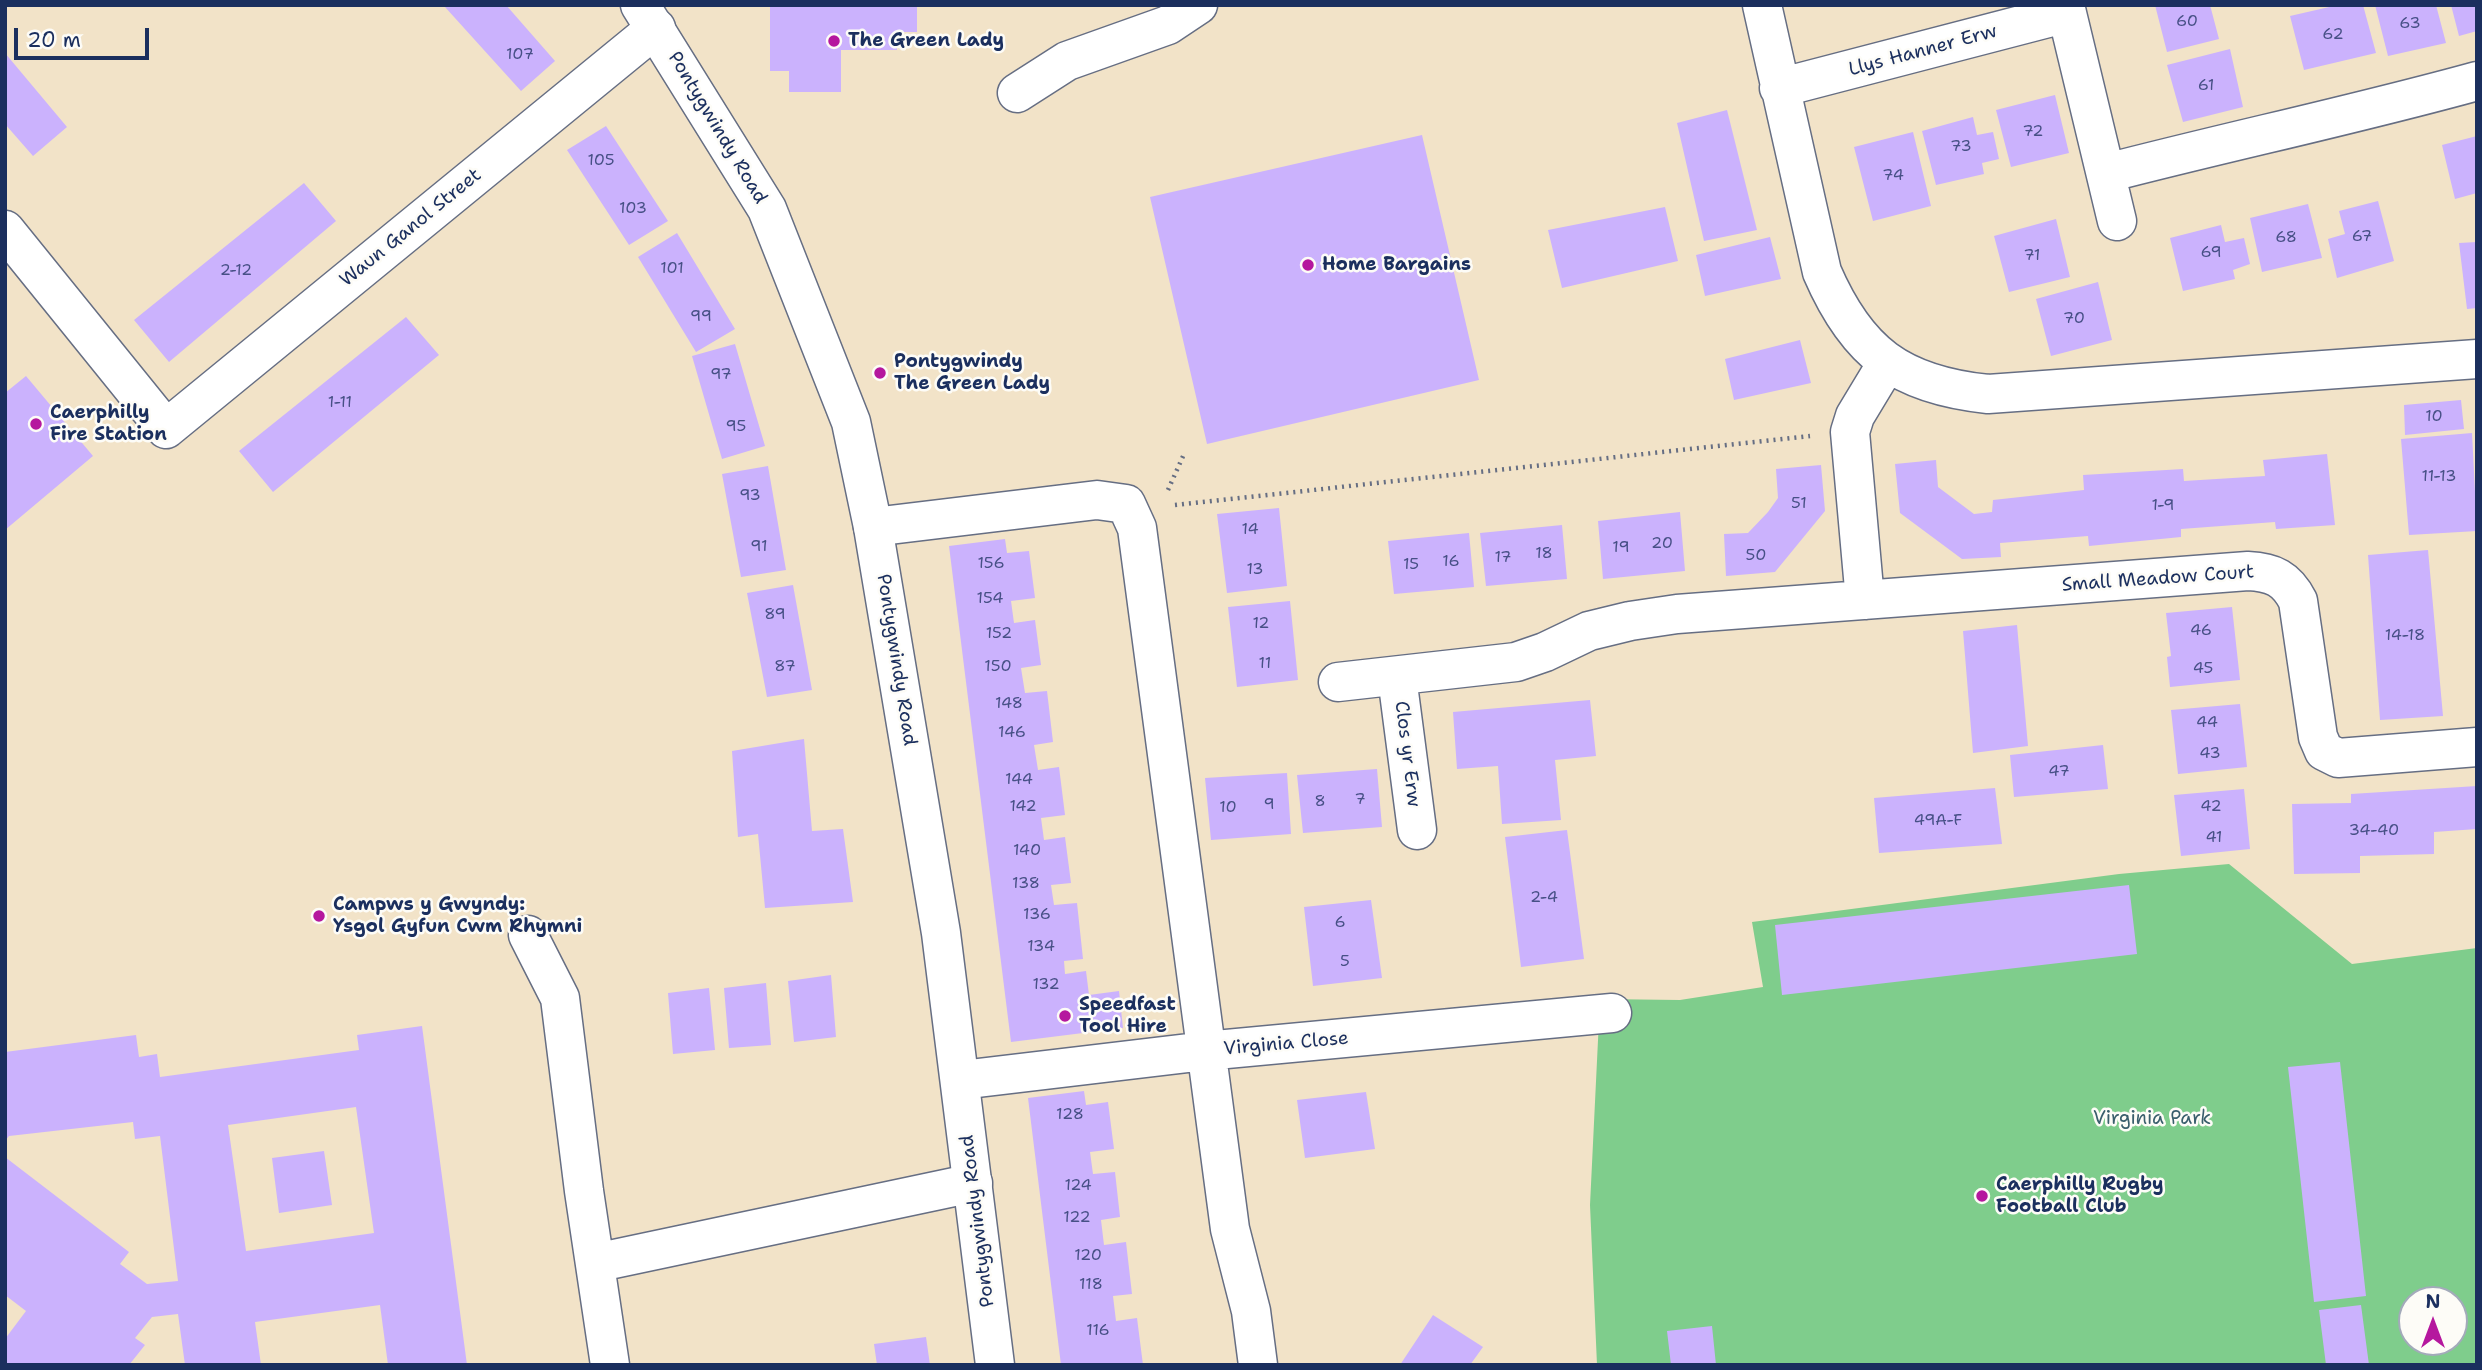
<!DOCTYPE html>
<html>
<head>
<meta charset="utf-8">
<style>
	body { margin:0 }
	#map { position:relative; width:2482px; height:1370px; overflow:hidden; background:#f2e3c8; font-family:"Shantell Sans",sans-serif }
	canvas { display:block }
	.frame { position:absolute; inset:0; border:7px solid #1b2f5e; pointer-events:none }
	.north { position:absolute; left:2398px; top:1286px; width:70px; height:70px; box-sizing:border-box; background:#fdfcf7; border:2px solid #a3aaba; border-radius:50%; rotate:0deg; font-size:19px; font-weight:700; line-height:28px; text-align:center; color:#1b2f5e }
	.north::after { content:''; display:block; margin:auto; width:24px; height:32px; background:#b5179e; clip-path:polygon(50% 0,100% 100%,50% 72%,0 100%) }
	.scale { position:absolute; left:14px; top:28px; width:135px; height:32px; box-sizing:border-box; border:4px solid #1b2f5e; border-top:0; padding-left:9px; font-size:21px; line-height:24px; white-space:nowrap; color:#1b2f5e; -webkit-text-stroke:5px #fdfcf7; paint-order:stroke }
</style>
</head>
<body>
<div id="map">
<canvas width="2482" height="1370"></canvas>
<div class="frame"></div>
<div class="north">N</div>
<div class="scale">20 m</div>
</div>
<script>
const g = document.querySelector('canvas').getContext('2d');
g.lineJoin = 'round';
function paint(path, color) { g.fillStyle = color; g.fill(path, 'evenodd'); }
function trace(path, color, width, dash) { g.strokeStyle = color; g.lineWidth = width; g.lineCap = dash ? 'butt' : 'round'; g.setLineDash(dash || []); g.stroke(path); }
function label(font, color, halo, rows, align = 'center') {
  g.font = font + ' "Shantell Sans",sans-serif'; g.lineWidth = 5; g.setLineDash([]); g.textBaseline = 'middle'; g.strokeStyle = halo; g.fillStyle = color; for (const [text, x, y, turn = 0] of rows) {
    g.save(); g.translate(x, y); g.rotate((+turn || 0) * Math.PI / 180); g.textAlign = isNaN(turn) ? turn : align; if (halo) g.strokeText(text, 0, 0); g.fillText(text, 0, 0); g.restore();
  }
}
const green = new Path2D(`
	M2229 864 2352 964 2477 948V1365H1597L1590 1205 1600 999 1680 1000 1763 987 1752 922 2119 874ZM2412 1300H2454V1342H2412Z`);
const building = new Path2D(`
	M448 5H506L555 61 521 91 445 7Z
	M770 5H917V32H897V50H841V92H789V71H770Z
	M2155 5H2210L2219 39 2167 52Z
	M2338 5H2363L2376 53 2304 70 2290 16Z
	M2375 5H2436L2446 43 2388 56Z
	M2451 5H2477V31L2459 36Z
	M2230 49 2243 107 2183 122 2167 65Z
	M5 53 67 127 33 156 5 124Z
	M2055 95 2069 153 2011 167 1996 110Z
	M1727 110 1757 230 1704 241 1677 123Z
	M1973 117 1977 135 1993 132 1999 159 1982 163 1984 174 1936 185 1922 131Z
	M606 126 668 221 629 245 567 150Z
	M1913 132 1931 206 1873 221 1854 147Z
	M1422 135 1479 380 1207 444 1150 197Z
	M2477 136V193L2455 199 2442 145Z
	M304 183 336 221 169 362 134 320Z
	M2378 201 2394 261 2337 278 2328 239 2345 234 2339 211Z
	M2308 204 2322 258 2262 272 2250 218Z
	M1665 207 1678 261 1562 288 1548 230Z
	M2056 219 2070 277 2009 292 1994 236Z
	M2221 225 2225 242 2244 238 2250 264 2233 270 2235 279 2183 291 2170 238Z
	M677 233 735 329 696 352 638 257Z
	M1770 237 1781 279 1705 296 1696 255Z
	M2477 242V308L2467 309 2459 243Z
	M2098 282 2112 340 2051 356 2036 299Z
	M406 317 439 355 273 492 239 451Z
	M1800 340 1811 383 1734 400 1725 359Z
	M735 344 765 446 722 459 692 356Z
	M26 376 93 456 5 530V393Z
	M2461 400 2464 429 2405 435 2404 405Z
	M2472 433 2477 531 2409 535 2401 439Z
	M2327 454 2335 525 2276 529 2275 522 2181 529V537L2089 546 2088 536 2000 543 2001 557 1962 559 1900 513 1895 464 1936 460 1938 487 1974 514 1992 512 1993 500 2084 490 2083 475 2183 469 2184 481 2265 476 2263 460Z
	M1821 465 1825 511 1775 572 1726 576 1724 534 1748 533 1768 512 1778 498 1776 469Z
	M768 466 786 570 741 577 722 474Z
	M1279 508 1287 586 1227 593 1217 514Z
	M1680 512 1685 571 1603 579 1598 521Z
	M1562 525 1567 579 1486 586 1480 533Z
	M1469 533 1474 587 1394 594 1388 541Z
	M1005 539 1007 553 1029 551 1035 598 1011 601 1014 623 1035 620 1041 665 1021 668 1025 693 1047 691 1053 742 1034 745 1038 770 1059 767 1065 815 1041 818 1044 840 1065 837 1071 883 1051 885 1054 905 1077 903 1083 959 1064 961 1065 974 1086 971 1089 995 1119 991 1123 1028 1011 1042 949 546Z
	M2428 550 2443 716 2380 720 2368 555Z
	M793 585 812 690 767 697 747 593Z
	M1290 601 1298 680 1237 687 1228 607Z
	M2232 607 2240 680 2170 687 2167 657 2171 656 2166 613Z
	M2017 625 2028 746 1973 753 1963 631Z
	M1590 700 1596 756 1555 760 1561 820 1502 824 1498 766 1457 769 1453 712Z
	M2240 704 2247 767 2178 774 2171 710Z
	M804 739 812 831 843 829 853 902 765 908 758 834 738 837 732 751Z
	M2103 745 2108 789 2014 797 2010 755Z
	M1377 769 1382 827 1303 833 1297 775Z
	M1287 773 1291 834 1211 840 1205 778Z
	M2477 786V829L2434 832V854L2360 856V873L2294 874 2292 804 2351 803V794Z
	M1995 788 2002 844 1879 853 1874 798Z
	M2244 789 2250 849 2181 856 2174 795Z
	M1567 830 1584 959 1521 967 1505 837Z
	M2129 885 2137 954 1782 995 1775 925Z
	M1371 900 1382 978 1313 986 1304 907Z
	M831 975 836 1037 794 1042 788 981Z
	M766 983 771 1045 729 1048 724 988Z
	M709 988 715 1050 673 1054 668 993Z
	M422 1026 467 1365H388L380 1305 255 1322 261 1365H185L178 1314 152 1317 135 1338 145 1345 129 1365H5V1339L26 1311 5 1295V1157L129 1252 120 1264 147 1284 178 1281 160 1136 135 1139 133 1122 9 1136 5 1141V1052L136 1035 139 1057 157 1054 160 1077 359 1050 357 1035ZM356 1107 374 1233 246 1251 228 1125Z
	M2340 1062 2366 1296 2314 1302 2288 1067Z
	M1084 1091 1086 1105 1108 1102 1114 1149 1090 1152 1093 1174 1115 1172 1120 1217 1101 1220 1104 1245 1126 1242 1132 1294 1113 1296 1116 1321 1137 1318 1143 1365H1061L1028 1098Z
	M1366 1092 1375 1149 1305 1158 1297 1100Z
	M324 1151 332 1205 279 1213 272 1158Z
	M2361 1305 2369 1365H2326L2319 1310Z
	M1433 1315 1483 1347 1470 1365H1400Z
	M1712 1326 1716 1365H1671L1667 1331Z
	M926 1337 930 1365H877L874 1344Z`);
const path = new Path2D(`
	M1168 490 1184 454
	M1175 505 1810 436`);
const minor = new Path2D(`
	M1762 5 1822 272C1857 353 1900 385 1988 394L2477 359
	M2065 5 2117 221
	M1779 88 2067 13
	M1017 93 1067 61 1168 25 1198 5
	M2107 173C2230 141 2354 115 2477 81
	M5 230 166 429 656 28
	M873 527 1097 500 1126 504 1137 528 1230 1229 1251 1311 1258 1365
	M1865 600 1850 432 1855 416 1887 363
	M1397 677 1417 830
	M1338 682 1516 662 1545 652 1589 631 1630 621 1677 614 2248 571C2273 572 2287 579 2298 601L2318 737 2324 751 2338 758 2477 747
	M528 935 560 998 584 1191 610 1365
	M961 1080 1205 1051 1612 1013
	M595 1263 973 1183`);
const major = new Path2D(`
	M640 5 767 209 851 422 873 527 941 933 995 1365`);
const markers = [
	[834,41,7,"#b5179e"],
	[1308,265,7,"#b5179e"],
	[880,373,7,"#b5179e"],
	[36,424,7,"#b5179e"],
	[319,916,7,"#b5179e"],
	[1065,1016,7,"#b5179e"],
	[1982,1196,7,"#b5179e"]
];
const numberNames = [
	["60",2187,22],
	["63",2410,24],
	["62",2333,35],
	["107",520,55],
	["61",2206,86],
	["72",2033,132],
	["73",1961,147],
	["105",601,161],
	["74",1893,176],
	["103",633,209],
	["67",2362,237],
	["68",2286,238],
	["69",2211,253],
	["71",2032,256],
	["101",672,269],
	["2-12",236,271],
	["99",701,317],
	["70",2074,319],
	["97",721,375],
	["1-11",340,403],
	["10",2434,417],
	["95",736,427],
	["11-13",2439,477],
	["93",750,496],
	["51",1799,504],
	["1-9",2163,506],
	["14",1250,530],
	["20",1662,544],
	["91",759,547],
	["19",1621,548],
	["18",1544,554],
	["50",1756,556],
	["17",1503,558],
	["16",1451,562],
	["156",991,564],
	["15",1411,565],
	["13",1255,570],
	["154",990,599],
	["89",775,615],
	["12",1261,624],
	["46",2201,631],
	["152",999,634],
	["14-18",2405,636],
	["11",1265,664],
	["87",785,667],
	["150",998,667],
	["45",2203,669],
	["148",1009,704],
	["44",2207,723],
	["146",1012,733],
	["43",2210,754],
	["47",2059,772],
	["144",1019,780],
	["7",1360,800],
	["8",1320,802],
	["9",1269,805],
	["142",1023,807],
	["42",2211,807],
	["10",1228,808],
	["49A-F",1938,821],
	["34-40",2374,831],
	["41",2214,838],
	["140",1027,851],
	["138",1026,884],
	["2-4",1544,898],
	["136",1037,915],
	["6",1340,923],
	["134",1041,947],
	["5",1345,962],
	["132",1046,985],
	["128",1070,1115],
	["124",1078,1186],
	["122",1077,1218],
	["120",1088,1256],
	["118",1091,1285],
	["116",1098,1331]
];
const poiNames = [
	["The Green Lady",848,41],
	["Home Bargains",1322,265],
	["Pontygwindy",894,362],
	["The Green Lady",894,384],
	["Caerphilly",50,413],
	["Fire Station",50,435],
	["Campws y Gwyndy:",333,905],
	["Ysgol Gyfun Cwm Rhymni",333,927],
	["Speedfast",1079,1005],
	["Tool Hire",1079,1027],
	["Caerphilly Rugby",1996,1185],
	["Football Club",1996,1207]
];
const streetNames = [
	["Llys Hanner Erw",1923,51,-15],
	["Pontygwindy Road",717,128,59],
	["Waun Ganol Street",411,228,-39],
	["Small Meadow Court",2158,579,-4],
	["Pontygwindy Road",896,660,81],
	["Clos yr Erw",1407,754,83],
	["Virginia Close",1286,1044,-5],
	["Pontygwindy Road",978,1221,-97]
];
const parkNames = [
	["Virginia Park",2152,1119]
];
paint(green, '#7fcd8c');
paint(building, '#cbb2fd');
trace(minor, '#666e83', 41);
trace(major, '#666e83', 41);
trace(path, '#666e83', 4.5, [2, 5]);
trace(minor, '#fff', 38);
trace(major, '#fff', 38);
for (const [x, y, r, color] of markers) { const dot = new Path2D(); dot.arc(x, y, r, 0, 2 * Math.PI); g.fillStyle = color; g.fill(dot); trace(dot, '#fdfcf7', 2.5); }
label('16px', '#475086', null, numberNames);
label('bold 19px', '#1b2f5e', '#fdfcf7', poiNames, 'left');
label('19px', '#1b2f5e', '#fdfcf7', streetNames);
label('19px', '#395e6c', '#fdfcf7', parkNames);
</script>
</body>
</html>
